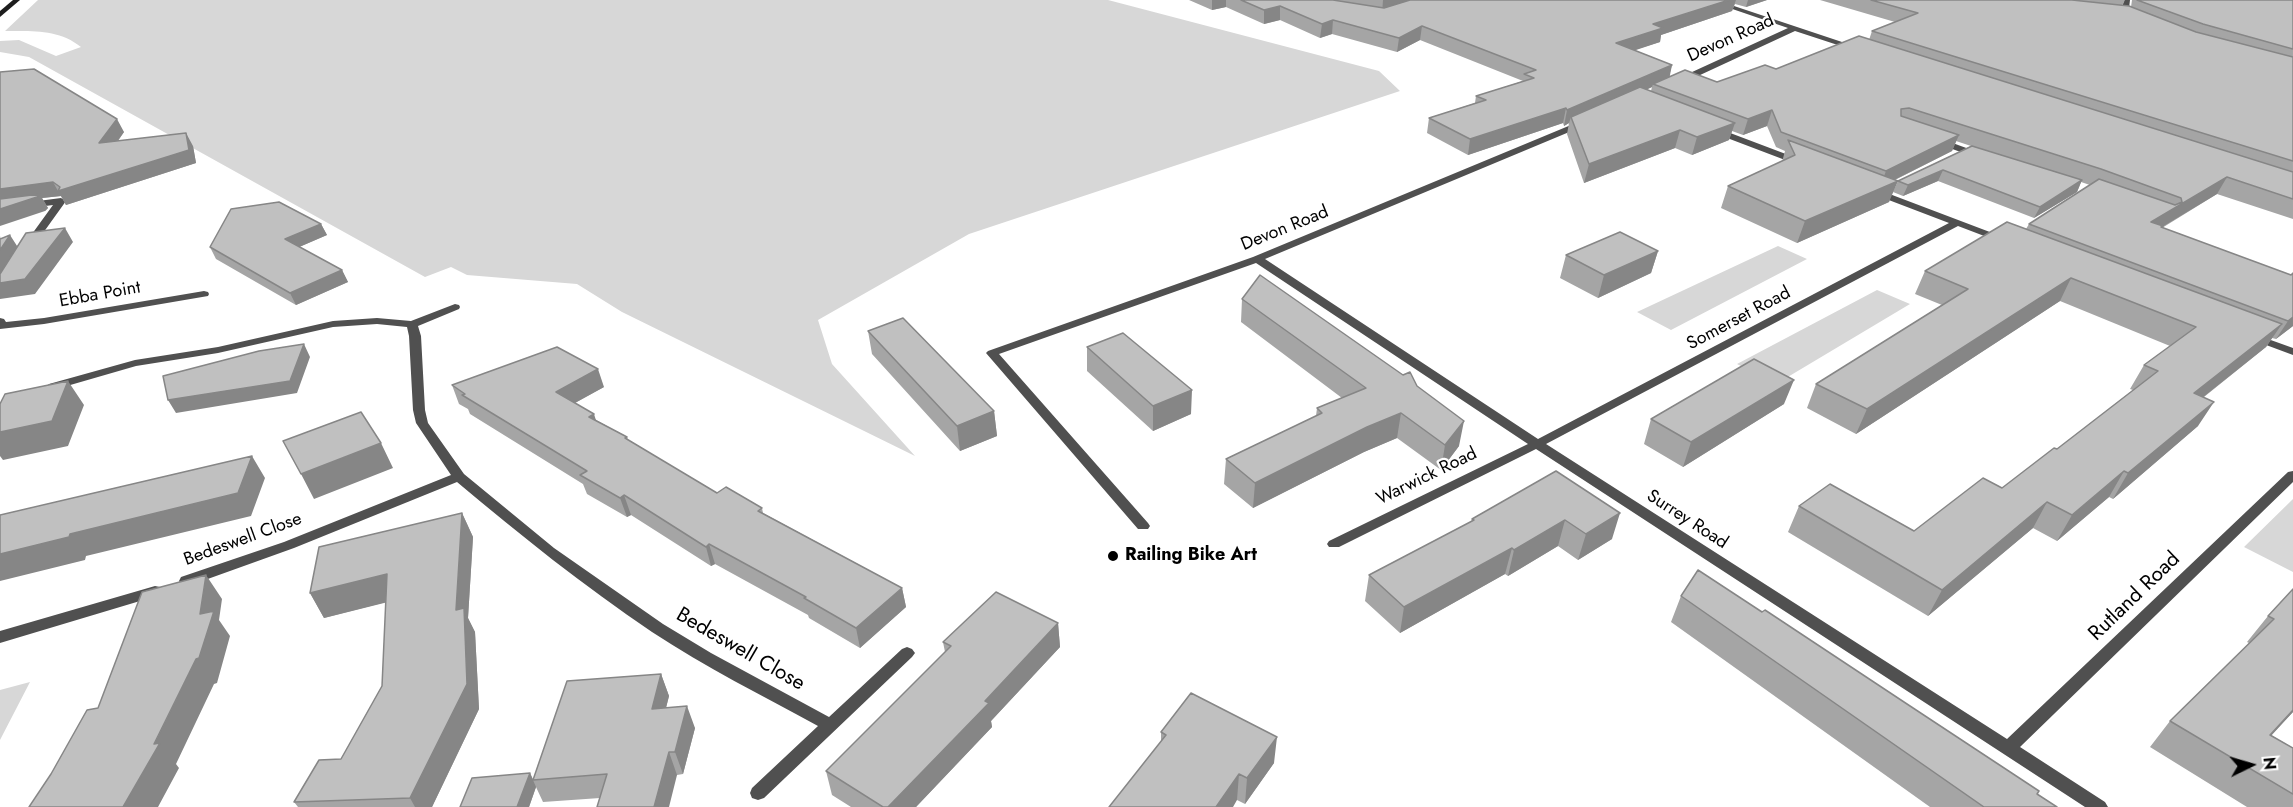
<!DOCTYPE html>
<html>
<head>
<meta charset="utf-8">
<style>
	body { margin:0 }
	#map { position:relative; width:2293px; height:807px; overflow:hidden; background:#fff; font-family:Jost,sans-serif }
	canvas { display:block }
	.north { position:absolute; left:2221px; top:735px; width:60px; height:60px; -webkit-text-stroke:4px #fff; paint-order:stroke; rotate:85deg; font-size:16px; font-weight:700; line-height:24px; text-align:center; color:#000 }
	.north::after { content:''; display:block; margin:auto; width:21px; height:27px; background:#000; clip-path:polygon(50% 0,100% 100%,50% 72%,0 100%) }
</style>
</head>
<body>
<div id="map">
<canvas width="2293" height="807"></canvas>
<div class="north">N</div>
</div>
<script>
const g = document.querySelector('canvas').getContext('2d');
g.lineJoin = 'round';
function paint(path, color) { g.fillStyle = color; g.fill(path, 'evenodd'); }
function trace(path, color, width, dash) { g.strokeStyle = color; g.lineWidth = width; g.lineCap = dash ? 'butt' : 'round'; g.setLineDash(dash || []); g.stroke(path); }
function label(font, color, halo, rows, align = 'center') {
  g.font = font + ' Jost,sans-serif'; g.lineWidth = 4.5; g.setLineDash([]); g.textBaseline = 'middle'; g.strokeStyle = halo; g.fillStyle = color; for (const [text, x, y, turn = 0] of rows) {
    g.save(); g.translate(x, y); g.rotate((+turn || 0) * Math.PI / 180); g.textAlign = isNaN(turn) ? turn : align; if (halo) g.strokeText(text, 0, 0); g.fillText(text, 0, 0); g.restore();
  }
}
const green = new Path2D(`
	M38 0H1108L1379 71 1400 91 969 234 818 320 832 364 915 456 622 312 577 284 467 275 451 267 425 277 29 57 0 52V41L19 40 56 56 81 47C59 29 32 31 5 31Z
	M1778 246 1807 259 1671 330 1637 312Z
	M1877 290 1910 304 1776 384 1737 364Z
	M2293 499V572L2244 547Z
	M30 682 0 740V690Z`);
const lane = new Path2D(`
	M1939 138 1969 149 1970 151 1966 154 1936 143 1935 141Z`);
const street = new Path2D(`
	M1706 0H1716L1860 48 1853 50 1795 31 1685 82H1679V78L1788 28Z
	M2124 0H2130L2128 16 2124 18 2120 16Z
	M1583 120 1587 123 1586 125 1265 259 1538 439 1949 223 1873 194V190H1879L2003 237 2005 239 2000 242 1958 226 1546 444 2007 739 2288 472 2293 471V482L2020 747 2105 802 2108 807H2085L1536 449 1339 547H1329L1327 544 1329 541 1528 444 1256 263 999 354 1148 523 1150 526 1148 529H1138L986 353 988 351 1253 257Z
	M1717 128 1799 159 1800 161 1796 164 1793 163 1714 133 1713 131Z
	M61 198 66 201 33 247 29 248 24 245 53 205 0 212V206Z
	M204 291 208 292 209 294 208 296 44 324 0 329V318L4 319 6 322 44 318Z
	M455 304 459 305 460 307 459 309 418 326 421 336 425 410 428 423 464 474 554 548 663 624 711 653 829 717 902 649 907 647 912 649 915 653 912 657 764 798 758 800 752 798 750 793 752 788 818 726C763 696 705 667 652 632 584 586 520 535 457 482L294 548 191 585H181L179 581 181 577 284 542 451 475 416 423 413 410 409 336 407 327 377 324 333 327 218 353 136 366 53 390 47 386 49 384 135 360 218 347 333 321 377 318 411 321Z
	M2254 334 2293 348V355L2250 339 2248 337Z
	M155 586 160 587 162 591 160 595 0 643V631Z`);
const secondary = new Path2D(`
	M13 0H20L0 17V11Z`);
const wall = new Path2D(`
	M1189 0H1767L1746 7 1735 4 1732 11 1661 35 1660 42 1634 50 1672 65 1669 76 1717 82 1776 69 1869 40 1872 31 1895 22 1820 0H2125L2122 6 2131 7 2132 0H2293V219L2217 194 2162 228 2291 275 2293 273V326L2276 339 2272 338 2266 347 2204 397 2198 426 2113 499 2109 497 2057 541 2033 528 1928 616 1788 532 1799 506 1914 531 2002 488 2057 449 2133 390 2130 389 2144 365 2170 346 2060 301 1856 434 1807 408 1816 384 1942 305 1915 294 1925 271 2026 229 2029 224 2090 185 2081 182 2077 192 2034 218 1938 181 1903 196 1893 192 1898 181 1971 146 1956 141 1952 151 1895 180 1889 202 1797 243 1721 208 1728 186 1782 162 1785 151 1776 147 1767 126 1743 135 1732 131 1729 140 1692 155 1675 148 1584 183 1567 134 1569 123 1564 126 1563 123 1468 155 1427 133 1429 118 1475 103 1476 96 1523 81 1420 40 1397 52 1332 34 1320 38 1280 20 1264 24 1226 7 1212 10ZM1652 87 1651 91 1646 90Z
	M0 72 124 132 118 141 193 146 196 163 66 205 61 196 42 198 48 208 45 211Z
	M321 224 327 235 299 247 342 270 348 282 296 305 216 259 210 247Z
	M1658 251 1651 273 1598 298 1560 278 1566 255Z
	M1242 299 1417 386 1459 446 1441 470 1397 438 1364 452 1253 508 1224 484 1226 459 1316 416 1317 408 1342 398 1241 322Z
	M868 331 994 411 997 436 960 451 872 354Z
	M1087 347 1191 414 1153 431 1087 371Z
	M452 385 604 387 575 403 596 420 627 437 628 440 717 493 762 508 763 513 902 588 906 607 860 648 809 618 808 615 715 564 711 566 631 515 627 517 587 494 583 484 470 414 468 409 459 404Z
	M1784 404 1683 467 1644 444 1651 419Z
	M1556 471 1612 539 1578 560 1558 546 1508 576 1505 574 1400 633 1365 601 1369 575 1471 522 1472 519Z
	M462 513 473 537 468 618 475 632 479 709 432 807H298L294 802 341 759 382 686 386 602 324 618 310 593Z
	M2293 589V712L2271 735 2293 748V807H2247L2150 747 2170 721 2249 643 2247 642 2268 616Z
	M1681 596 2037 794 2057 807H1930L1671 622Z
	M1058 623 1060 647 991 721 992 727 916 807H851L832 795 826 771 945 652 943 642Z
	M661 674 669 696 666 708 695 728 683 774 677 775 600 798 543 802 536 787 529 807H460L530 773 533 779Z
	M1161 732 1274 763 1245 804 1237 800 1161 741Z`);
const shadedWall = new Path2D(`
	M1212 0H1226V7L1212 10Z
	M1383 0H1425L1382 14Z
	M1729 0H1736L1732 11 1661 35 1660 42 1612 58 1616 43 1653 24Z
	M1748 0H1767L1746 7Z
	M1280 6V20L1264 24V10Z
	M1333 20 1332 34 1320 38 1322 24Z
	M1422 26 1420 40 1397 52 1399 38Z
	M1672 65 1669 80 1653 84 1652 87 1573 122 1571 117 1569 123 1564 126 1567 110Z
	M1566 108 1563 123 1468 155 1470 139Z
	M1772 110 1767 126 1743 135 1748 119Z
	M117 119 124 132 106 157 99 143Z
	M1735 123 1729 140 1692 155 1697 137Z
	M1680 130 1675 148 1584 183 1589 164Z
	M186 133 193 146 196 163 66 205 61 196 42 198 48 208 45 211 0 226V189L53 182 58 191Z
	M1959 135 1952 151 1880 187 1886 171Z
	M1943 170 1938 181 1903 196 1908 185Z
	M2227 177 2217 194 2162 227 2153 243 2151 222Z
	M2082 180 2077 192 2034 218 2040 207Z
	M1898 181 1889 202 1797 243 1805 221Z
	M321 224 327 235 290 251 285 239Z
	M65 228 73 242 35 294 0 299V283Z
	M10 235 19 249 0 280V236L2 246Z
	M1658 251 1651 273 1598 298 1604 275Z
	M342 270 348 282 296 305 290 293Z
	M2071 278 2060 301 1856 434 1867 409Z
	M2293 317V326L2276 339 2288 321Z
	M2282 324 2266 347 2178 417 2194 393Z
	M304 344 310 357 297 393 176 413 168 400Z
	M598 369 604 387 562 410 556 392Z
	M1794 380 1784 404 1683 467 1691 442Z
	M68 381 84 405 68 446 3 460 0 456V432Z
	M1192 390 1191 414 1153 431V406Z
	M2214 402 2198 426 2113 499 2128 473Z
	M994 411 997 436 960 451 957 426Z
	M1401 413 1397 438 1364 452 1253 508 1255 483 1367 427Z
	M594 414 600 433 589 417Z
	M1464 421 1459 446 1441 470 1445 445Z
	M381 443 393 468 314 499 301 474Z
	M252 456 265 478 251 516 86 556 85 560 0 581V554L70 534Z
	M2124 471 2109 497 2057 541 2072 515Z
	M624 495 631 515 627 517 620 498Z
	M2047 502 2033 528 1928 616 1942 590Z
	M462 513 473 537 468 618 475 632 479 709 432 807H415L410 798 456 610Z
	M1620 513 1612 539 1578 560 1586 534Z
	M1565 520 1558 546 1508 576 1514 550Z
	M709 544 715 564 711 566 706 547Z
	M1512 548 1505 574 1400 633 1404 607Z
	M387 574 400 599 324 618 310 593Z
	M206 575 222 599 219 620 230 636 217 683 214 684 176 764 179 768 158 807H123L196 659 200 614Z
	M902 588 906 607 860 648 856 628Z
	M1058 623 1060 647 991 721 992 727 916 807H888L985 701Z
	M661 674 669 696 660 731 652 709Z
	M687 706 695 728 683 774 675 752Z
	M2293 710V712L2248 761 2270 735Z
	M1277 737 1274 763 1245 804 1247 778Z
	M669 752 677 775 669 807H654Z
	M530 773 536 787 529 807H517Z
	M1239 774 1237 800 1233 807H1216Z`);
const building = new Path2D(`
	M1241 0H1333L1384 8 1410 0H1729L1653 24 1663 28 1616 43 1672 65 1567 110 1566 108 1470 139 1429 118 1486 100 1476 96 1534 78 1524 74 1536 70 1422 26 1399 38 1333 20 1322 24 1280 6 1264 10Z
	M1871 0H2072L2129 6 2196 32 2293 57V161L1872 31 1918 13Z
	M2137 0H2293V49L2203 24Z
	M1859 36 2293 172V199L2227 177 2151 222 2163 226 2161 227 2291 275 2293 273V317L2288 321 2029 224 2099 179 2175 205 2182 202 2181 198 2101 169 1909 108 1901 109V116L1959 135 1886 171 1781 132 1772 110 1748 119 1653 84 1685 70 1717 82 1765 65 1776 69Z
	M34 69 117 119 99 143 186 133 189 150 58 191 60 187 53 182 0 189V72Z
	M1640 87 1735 123 1697 137 1680 130 1589 164 1571 117Z
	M1788 140 1898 181 1805 221 1728 186 1795 155Z
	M1972 146 2082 180 2040 207 1943 170 1908 185 1898 181Z
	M40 194 37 197 0 209V199Z
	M279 202 321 224 285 239 342 270 290 293 210 247 231 209Z
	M2007 222 2282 324 2194 393 2214 402 2128 473 2124 471 2072 515 2047 502 1942 590 1799 506 1830 484 1914 531 1983 478 2002 488 2054 448 2057 449 2158 371 2144 365 2196 327 2071 278 1867 409 1816 384 1968 289 1925 271Z
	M65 228 25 279 0 283V274L26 233Z
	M1620 232 1658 251 1604 275 1566 255Z
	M10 235 0 250V239Z
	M1260 275 1403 375 1410 372 1417 386 1464 421 1445 445 1401 413 1367 427 1255 483 1226 459 1322 413 1317 408 1366 388 1242 299Z
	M903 318 994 411 957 426 868 331Z
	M1123 333 1192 390 1153 406 1087 347Z
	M304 344 290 381 168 400 163 376 259 351Z
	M557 347 598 369 556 392 594 414 589 417 627 437 625 438 717 493 726 487 762 508 758 511 902 588 856 628 804 598 806 597 709 544 706 547 624 495 620 498 580 475 587 471 462 395 465 394 452 385Z
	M1754 359 1794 380 1691 442 1651 419Z
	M68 381 52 421 0 432V404L5 394Z
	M361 412 381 443 301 474 283 441Z
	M252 456 238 493 70 534 69 537 0 554V515Z
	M1556 471 1620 513 1586 534 1565 520 1514 550 1512 548 1404 607 1369 575 1474 520 1472 519Z
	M462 513 456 610 464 608 467 684 410 798 294 802 319 760 341 759 382 686 387 574 310 593 319 547Z
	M1698 570 1762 612 1765 610 1907 704 2039 791 2037 794 2057 807H1984L1681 596Z
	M206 575 200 614 214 611 199 658 196 659 154 744 160 743 123 807H29L51 774 87 710 98 708 142 592Z
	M2293 589V710L2270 735 2293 748V794L2170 721 2274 619 2268 616Z
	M996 592 1058 623 985 701 989 703 888 807H883L826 771 951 646 943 642Z
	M661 674 652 709 687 706 675 752H669L654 807H597L607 774 533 780 567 681Z
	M1191 693 1277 737 1247 778 1239 774 1216 807H1109L1166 735 1161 732Z
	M530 773 517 807H460L472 778Z`);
const markers = [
	[1113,556,6,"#000"]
];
const streetNames = [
	["Devon Road",1731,39,-24],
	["Devon Road",1285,229,-22],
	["Ebba Point",100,295,-10],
	["Somerset Road",1739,319,-28],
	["Warwick Road",1427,477,-26],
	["Surrey Road",1687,520,33],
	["Bedeswell Close",243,540,-20]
];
const poiNames = [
	["Railing Bike Art",1125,556]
];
const nearStreetnames = [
	["Rutland Road",2135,597,-44],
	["Bedeswell Close",740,650,30]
];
paint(green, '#d7d7d7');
paint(lane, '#505050');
paint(street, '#505050');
paint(secondary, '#1d1d1d');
paint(wall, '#a5a5a5');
paint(shadedWall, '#868686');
paint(building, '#c0c0c0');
trace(building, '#868686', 1.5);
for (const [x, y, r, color] of markers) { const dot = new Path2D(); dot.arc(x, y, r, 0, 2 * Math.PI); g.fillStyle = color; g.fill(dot); trace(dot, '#fff', 2); }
label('18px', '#000', '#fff', streetNames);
label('bold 18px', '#000', '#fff', poiNames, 'left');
label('21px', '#000', '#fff', nearStreetnames);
</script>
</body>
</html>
